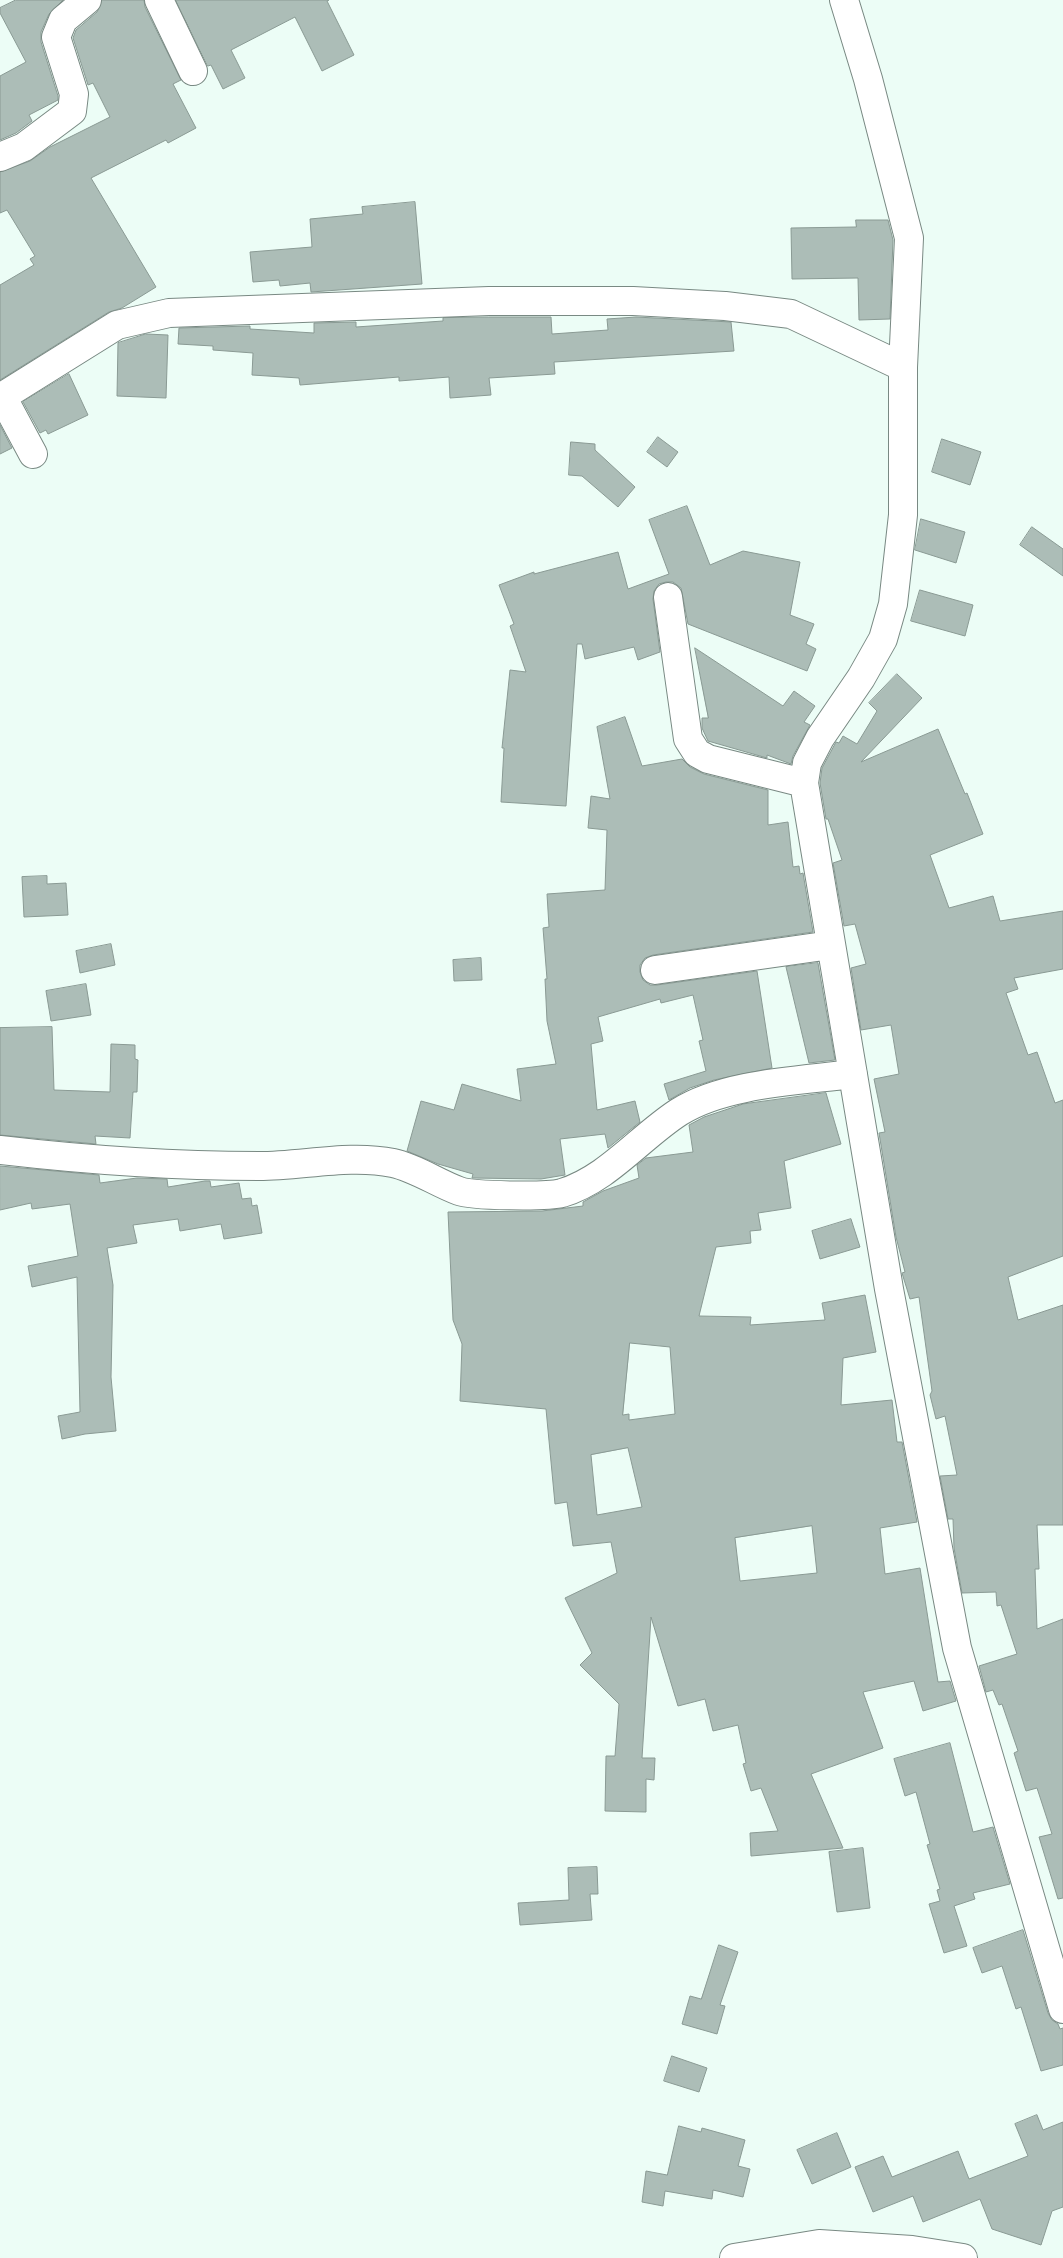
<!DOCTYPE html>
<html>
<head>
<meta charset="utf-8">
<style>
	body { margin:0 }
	canvas { display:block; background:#ecfdf6 }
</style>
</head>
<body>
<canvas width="1063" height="2258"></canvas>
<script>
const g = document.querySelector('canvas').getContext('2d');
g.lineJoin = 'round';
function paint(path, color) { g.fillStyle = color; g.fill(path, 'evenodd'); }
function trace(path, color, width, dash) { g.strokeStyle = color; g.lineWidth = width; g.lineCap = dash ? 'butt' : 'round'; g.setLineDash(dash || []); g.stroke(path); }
const building = new Path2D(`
	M16 0H63L49 14 41 32V42L58 96V100L29 115 32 121 16 133 0 140V76L26 62 0 13V8Z
	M102 0H144L145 7 181 80 173 84 196 128 168 143 166 140 91 178 156 287 122 308 109 312 0 380V285L34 265 30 259 35 256 7 210 0 213V172L30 161 50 147 110 117 93 83 88 85 73 38 76 30 97 12Z
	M176 0H329L327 1 354 55 322 71 295 17 231 50 245 78 223 89 211 65 208 66Z
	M415 202 422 284 311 292 310 283 280 286 279 280 253 282 250 252 312 247 310 219 363 214 362 207Z
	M856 220H888L893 240 890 319 859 320 858 278 792 279 791 228 856 227Z
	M489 317H551L552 334 608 330 607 319 636 317 731 322 734 351 554 362 555 374 489 378 491 395 450 398 449 377 399 381V377L300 385 299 378 252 375 253 353 213 350V346L178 344 179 328 250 326V329L314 333V323L356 322V327L443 321V318Z
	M146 334 168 335 166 398 117 396 118 343Z
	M69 374 88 415 48 434 46 430 40 433 23 402Z
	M0 425 12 448 0 454Z
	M658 437 678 452 667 467 647 452Z
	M942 439 981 452 970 485 932 472Z
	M571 442 595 444V450L635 487 618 507 582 476 569 475Z
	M687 506 710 565 743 551 800 562 790 615 814 624 806 644 816 649 807 671 688 624 681 588 673 582H666L659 584 654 591 653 599 660 652 638 660 634 647 585 659 582 644H577L566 806 501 802 504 748H502L510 670 526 672 510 626 514 624 499 585 534 572V574L618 552 628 589 669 574 649 520Z
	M921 519 965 532 956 563 915 550Z
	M1032 527 1063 549V576L1020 545Z
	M920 590 973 605 965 636 911 621Z
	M695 648 783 706 794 691 815 706 804 722 810 725 793 756 791 764 767 755V758L708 741 702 728V718H708Z
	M897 674 922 698 861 762 938 729 965 794 967 793 983 834 930 855 949 908 993 896 1000 921 1063 911V969L1014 978 1018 989 1006 993 1028 1055 1037 1052 1055 1103 1063 1100V1256L1008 1277 1018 1320 1063 1305V1525H1037L1039 1569H1035L1037 1629 1063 1619V1898L1058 1899 1039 1837 1052 1834 1037 1788 1026 1791 1014 1753 1018 1751 1002 1704 999 1705 993 1690 986 1692 979 1666 1017 1654 1001 1605 997 1606 996 1592 962 1593 954 1548 953 1519H948L940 1476 957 1475 945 1416 936 1419 930 1395 932 1391 919 1297 910 1299 902 1273 905 1272 896 1237 879 1133 885 1132 874 1079 899 1074 891 1025 861 1030 851 968 866 964 855 924 844 926 833 863 842 860 828 819H826L820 783 822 768 836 742 839 743 843 736 857 744 877 711 869 703Z
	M625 717 642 766 682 759 690 767 704 774 768 790V825L788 822 793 867 799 866 800 874 803 873 813 932 653 955 645 958 640 965V972L643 980 650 985H657L757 971 772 1068 714 1080 690 1088 669 1100 664 1084 706 1071 699 1041 703 1040 693 995 661 1003 660 999 598 1017 603 1041 591 1044 597 1110 635 1101 640 1122 608 1148 605 1134 560 1139 565 1175 541 1179 472 1178 473 1174 438 1164 407 1151 421 1101 454 1110 462 1084 521 1101 517 1069 556 1064 547 1021 545 979H547L543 928 549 927 547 894 605 890 607 830 588 828 591 796 610 799 597 727Z
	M47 876V884L66 883 68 915 24 917 22 877Z
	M111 944 115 965 80 973 76 951Z
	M481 958 482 980 454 981 453 960Z
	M818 963 835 1060 809 1063 786 967Z
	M86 984 91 1015 51 1021 46 991Z
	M52 1027 54 1090 110 1092 111 1044 135 1045V1059L138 1060 137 1092H133L130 1138 95 1136 96 1144 0 1135V1028Z
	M826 1093 841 1144 784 1161 791 1208 758 1213 761 1230 750 1231 751 1243 716 1247 699 1316 751 1317 750 1325 825 1320 822 1303 865 1295 876 1352 843 1358 841 1405 892 1400 897 1442H902L917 1522 880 1528 885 1574 920 1568 938 1682 950 1681 956 1701 923 1711 914 1681 863 1692 883 1748 811 1774 843 1848 751 1856 750 1833 778 1831 761 1788 751 1791 743 1764 746 1763 738 1725 713 1731 705 1699 678 1706 651 1617 642 1758H655L654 1780 646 1779V1812L605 1811 606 1756H615L619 1704 580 1665 592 1653 565 1598 617 1573 611 1542 573 1546 567 1502 555 1504 546 1409 460 1401 462 1344 453 1320 448 1212 542 1211 583 1206V1202L603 1191 639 1178 637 1165 646 1158 693 1152 689 1125 704 1117 743 1104ZM630 1343 670 1347 675 1414 629 1420V1414L623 1415ZM628 1448 642 1507 597 1515 591 1455ZM812 1526 817 1573 740 1581 735 1538Z
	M0 1166 99 1175 100 1183 137 1178 167 1179 168 1187 205 1181H210L211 1187 239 1183 242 1199 251 1198 252 1206 257 1205 262 1233 224 1239 221 1224 180 1231 178 1219 133 1225 137 1243 107 1248 113 1285 111 1377 116 1431 85 1434 62 1439 58 1416 80 1412 77 1277 32 1287 28 1266 78 1256 70 1204 32 1209 31 1203 0 1210Z
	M851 1219 860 1247 820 1259 812 1231Z
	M950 1743 973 1832 993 1827 1010 1884 973 1893 975 1899 954 1906 967 1946 944 1953 929 1904 940 1901 937 1890 940 1889 927 1845 930 1844 916 1792 905 1796 894 1759Z
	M863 1848 870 1908 837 1912 829 1852Z
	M597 1867 598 1894H590L592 1920 520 1925 518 1903 569 1900 568 1868Z
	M1023 1930 1048 2013 1052 2020 1058 2024 1060 2029 1063 2028V2065L1041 2071 1021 2007 1016 2009 1002 1966 982 1973 973 1948Z
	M719 1945 738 1952 720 2005 725 2006 717 2034 682 2024 690 1996 701 1999Z
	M672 2056 707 2068 699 2092 664 2081Z
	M1037 2115 1043 2130 1063 2122V2207L1052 2211 1041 2245 992 2229 980 2199 923 2222 913 2196 873 2212 855 2167 883 2156 892 2177 958 2151 969 2179 1028 2156 1015 2124Z
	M679 2126 701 2132 702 2128 745 2140 738 2166 750 2169 743 2197 713 2190 712 2199 665 2191 663 2206 642 2202 646 2171 667 2175Z
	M837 2133 851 2167 812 2184 797 2150Z`);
const street = new Path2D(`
	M159 0 193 71
	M844 0 868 79 909 238 903 367V515L893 604 883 639 861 678 820 738 807 763 804 783 889 1289 957 1648 1063 2009
	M0 157 24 147 72 111 74 94 56 37 63 20 87 0
	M2 396 33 454
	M0 398 117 325 169 313 489 301H633L725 306 791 314 903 367
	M668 597 688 739 697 753 708 759 804 783
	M655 970 831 945
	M0 1150C86 1160 173 1166 259 1166 303 1166 350 1154 393 1163 416 1168 437 1183 459 1191 472 1196 547 1197 562 1193 608 1179 640 1137 679 1112 725 1083 799 1081 853 1074
	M734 2258 819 2244 912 2250 963 2258`);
paint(building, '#acbdb7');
trace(building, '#8a9a94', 1);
trace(street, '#798983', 30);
trace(street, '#fff', 28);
</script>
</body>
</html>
